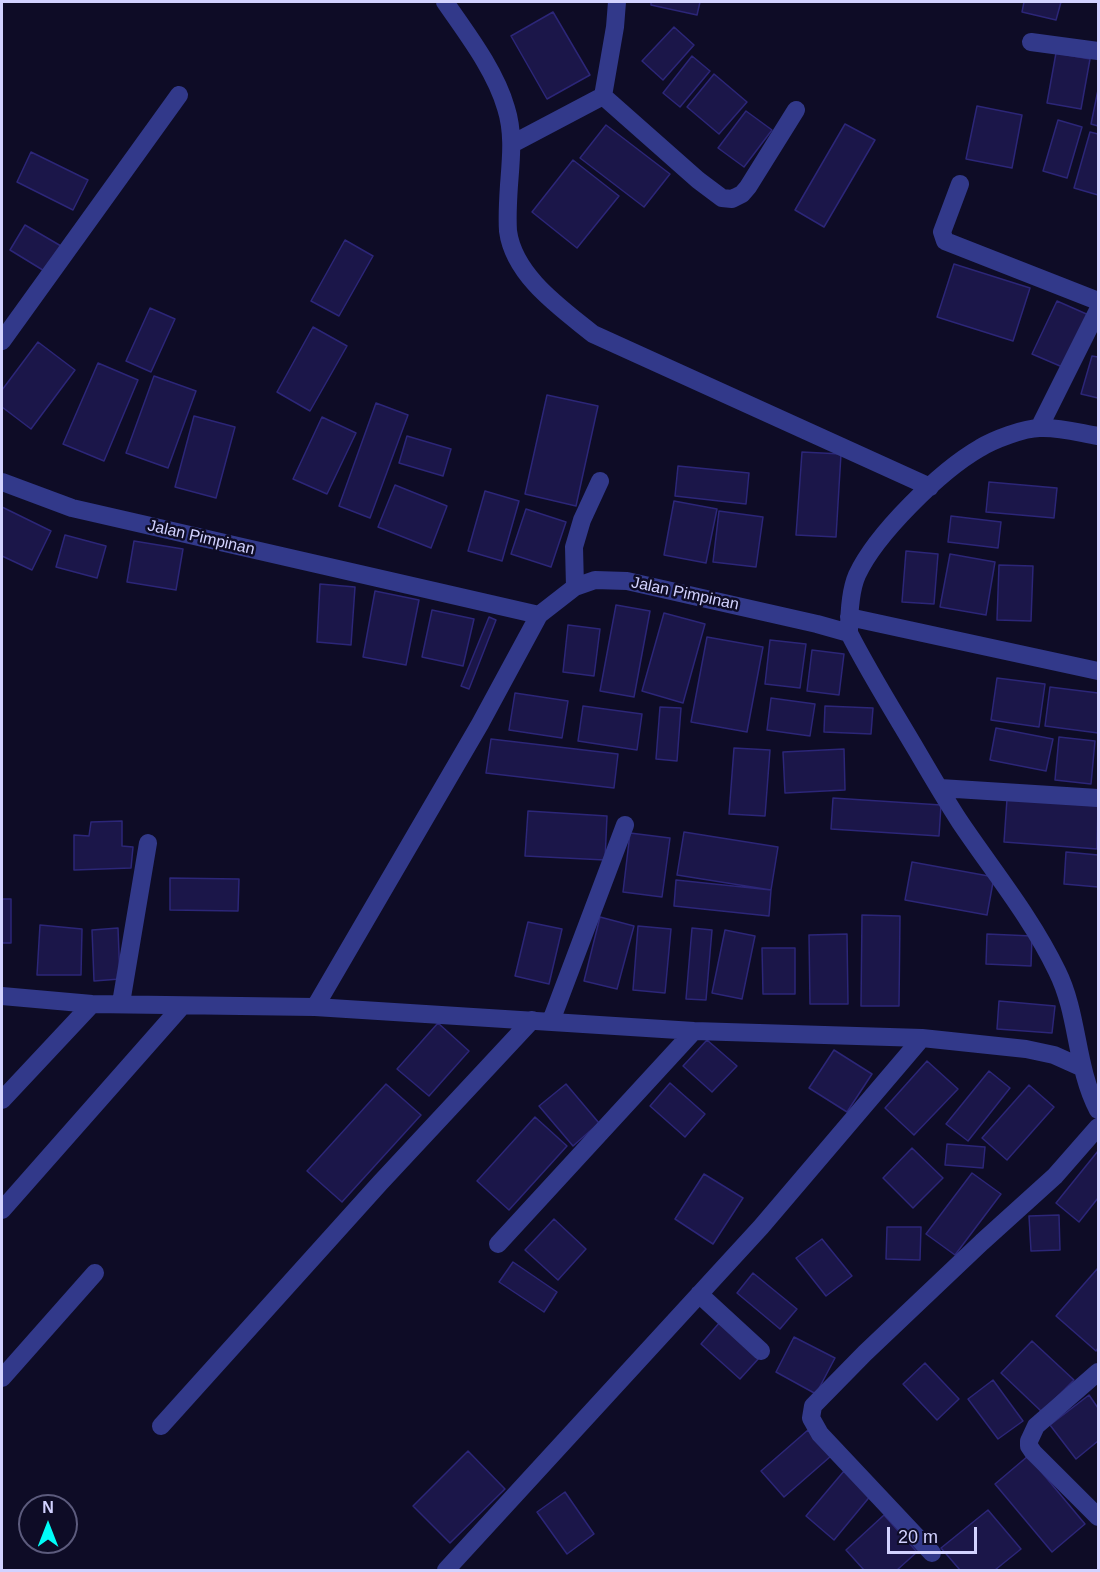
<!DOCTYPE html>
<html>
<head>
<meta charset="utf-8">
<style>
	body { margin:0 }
	#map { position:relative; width:1100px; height:1572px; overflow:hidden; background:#0e0c26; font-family:Arial,sans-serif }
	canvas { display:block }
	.frame { position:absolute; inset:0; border:3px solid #d2d2ff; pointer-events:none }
	.north { position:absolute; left:18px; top:1494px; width:60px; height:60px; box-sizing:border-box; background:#0e0c26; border:2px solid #5c5b7d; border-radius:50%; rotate:0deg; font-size:16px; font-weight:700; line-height:24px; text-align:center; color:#d2d2ff }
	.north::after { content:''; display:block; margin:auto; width:21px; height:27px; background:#00fdf8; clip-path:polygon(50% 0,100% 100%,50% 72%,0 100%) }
	.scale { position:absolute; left:887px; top:1527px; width:90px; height:27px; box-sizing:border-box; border:3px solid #d2d2ff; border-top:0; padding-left:8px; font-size:18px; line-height:21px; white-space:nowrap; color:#d2d2ff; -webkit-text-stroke:4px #0e0c26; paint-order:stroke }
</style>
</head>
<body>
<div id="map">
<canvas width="1100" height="1572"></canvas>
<div class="frame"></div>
<div class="north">N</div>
<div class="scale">20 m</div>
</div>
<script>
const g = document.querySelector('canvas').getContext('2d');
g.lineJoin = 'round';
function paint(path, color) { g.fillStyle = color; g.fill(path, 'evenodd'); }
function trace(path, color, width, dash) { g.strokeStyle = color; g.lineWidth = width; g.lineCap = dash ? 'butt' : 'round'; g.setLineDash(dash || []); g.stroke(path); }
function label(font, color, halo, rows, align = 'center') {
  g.font = font + ' Arial,sans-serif'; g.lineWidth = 5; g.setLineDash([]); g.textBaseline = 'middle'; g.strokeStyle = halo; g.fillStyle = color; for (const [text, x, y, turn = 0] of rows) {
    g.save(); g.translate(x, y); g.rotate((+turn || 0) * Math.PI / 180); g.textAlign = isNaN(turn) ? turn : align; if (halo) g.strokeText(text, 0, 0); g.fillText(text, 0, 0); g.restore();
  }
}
const building = new Path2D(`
	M651 2H700L697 15 651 5Z
	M1024 2H1061L1056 20 1022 12Z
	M553 12 590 75 547 99 511 36Z
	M674 27 694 45 663 80 642 61Z
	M1056 53 1090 59 1081 109 1047 103Z
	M692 56 710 71 680 107 663 93Z
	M714 74 747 102 719 134 687 107Z
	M1098 90V126L1091 124Z
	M977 106 1022 115 1012 168 966 159Z
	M746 111 772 130 744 167 718 148Z
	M1058 120 1082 127 1067 178 1043 171Z
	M845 124 875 140 824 227 795 210Z
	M606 125 670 174 644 207 580 158Z
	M1090 132 1098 134V195L1074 188Z
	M31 152 88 180 73 210 17 182Z
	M573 160 619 196 577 248 532 212Z
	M25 225 61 246 46 272 10 250Z
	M345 240 373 256 339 316 311 301Z
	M954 264 1030 288 1013 341 937 317Z
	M1057 301 1091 316 1067 369 1032 354Z
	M150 308 175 319 151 372 126 361Z
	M313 327 347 346 310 411 277 392Z
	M38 342 75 370 31 429 2 407V390Z
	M1092 356 1098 357V398L1081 394Z
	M98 363 138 380 104 461 63 444Z
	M154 376 196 391 168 468 126 453Z
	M547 395 598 406 576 506 525 494Z
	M376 403 408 415 370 518 339 506Z
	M194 416 235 427 216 498 175 487Z
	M322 417 356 433 327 494 293 479Z
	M407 436 451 449 443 476 399 463Z
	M802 452 841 454 836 537 796 535Z
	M678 466 749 473 746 504 675 496Z
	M989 482 1057 488 1054 518 986 512Z
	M395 485 447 506 431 548 378 527Z
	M485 491 519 501 502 561 468 551Z
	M674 501 717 509 706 563 664 555Z
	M2 507 51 531 32 570 2 556Z
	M526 509 566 522 551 567 511 554Z
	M719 511 763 517 756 567 713 562Z
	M951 516 1001 522 998 548 948 542Z
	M65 535 106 546 97 578 56 567Z
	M134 541 183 549 176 590 127 582Z
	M906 551 938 554 934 604 902 602Z
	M950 554 995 562 986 615 940 607Z
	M999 565 1033 566 1031 621 997 620Z
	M320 584 355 587 351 645 317 642Z
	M375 591 419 600 406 665 363 657Z
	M616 605 650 611 634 697 600 691Z
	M432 610 474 619 463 666 422 657Z
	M664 613 705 624 683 703 642 691Z
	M489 617 496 620 469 689 461 686Z
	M568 625 600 629 594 676 563 672Z
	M707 637 763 647 747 732 691 722Z
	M770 640 806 644 800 688 765 684Z
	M812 650 844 654 839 695 807 691Z
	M997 678 1045 684 1039 727 991 720Z
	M1050 687 1098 693V733L1045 726Z
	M515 693 568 701 562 738 509 730Z
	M771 698 815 704 810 736 767 730Z
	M583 706 642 714 637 750 578 741Z
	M825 706 873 708 871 734 824 732Z
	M660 707 681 708 677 761 656 759Z
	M996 728 1053 739 1046 771 990 760Z
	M1059 737 1095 741 1091 784 1055 780Z
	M491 739 618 754 614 788 486 773Z
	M734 748 770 750 765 816 729 814Z
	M844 749 845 790 785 793 783 752Z
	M833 798 941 805 939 836 831 829Z
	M1007 799 1098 806 1097 849 1004 842Z
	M528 811 607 816 605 860 525 856Z
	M122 821V846L133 847 131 868 74 870V835L89 836 91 822Z
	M684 832 778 847 771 890 677 875Z
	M630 833 670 838 662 897 623 892Z
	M1066 852 1098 855V887L1064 884Z
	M912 862 994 877 987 915 905 900Z
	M170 878 239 879 238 911 170 910Z
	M676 880 771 890 769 916 674 906Z
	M2 899H11V943H2Z
	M862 915 900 916 899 1006H861Z
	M600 917 634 926 617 989 584 981Z
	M528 922 562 929 549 984 515 976Z
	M40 925 82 929 81 975H37Z
	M638 926 671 929 665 993 633 990Z
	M118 928 120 979 94 981 92 930Z
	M692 928 712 930 706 1000 686 999Z
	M725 930 755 936 742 999 712 993Z
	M847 934 848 1004H810L809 935Z
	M987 934 1032 936 1031 966 986 964Z
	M762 948H795V994H763Z
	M999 1001 1055 1006 1052 1033 997 1029Z
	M438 1023 469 1051 429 1096 397 1069Z
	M707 1040 737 1066 712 1092 683 1066Z
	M834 1050 872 1074 847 1112 809 1088Z
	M927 1061 958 1089 914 1135 885 1108Z
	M989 1071 1010 1088 968 1141 946 1124Z
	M670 1083 705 1114 685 1137 650 1106Z
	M386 1084 421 1115 342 1202 307 1171Z
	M566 1084 599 1123 573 1146 539 1106Z
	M1029 1085 1054 1107 1007 1160 982 1138Z
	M535 1117 567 1146 509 1210 477 1181Z
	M947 1144 985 1147 983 1168 945 1165Z
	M912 1148 943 1178 913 1208 883 1178Z
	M1098 1151V1198L1079 1222 1056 1203Z
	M972 1173 1001 1194 955 1255 926 1234Z
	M704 1174 743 1198 713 1244 675 1219Z
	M1059 1215 1060 1250 1031 1251 1029 1216Z
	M554 1219 586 1249 558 1280 525 1250Z
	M887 1227H921L920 1260 886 1259Z
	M822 1239 852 1276 826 1296 796 1258Z
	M513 1262 557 1292 544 1312 499 1282Z
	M1098 1268V1348L1096 1351 1056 1316Z
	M753 1273 797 1309 780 1329 737 1293Z
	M720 1322 760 1357 740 1379 701 1344Z
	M794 1337 835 1358 816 1394 776 1372Z
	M1032 1341 1074 1380 1042 1412 1001 1373Z
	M925 1363 959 1399 937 1420 903 1384Z
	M993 1380 1023 1421 998 1439 968 1399Z
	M1089 1395 1098 1408V1441L1076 1459 1050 1425Z
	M808 1430 831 1456 784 1497 761 1471Z
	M468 1451 505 1489 450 1543 413 1506Z
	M1028 1456 1085 1524 1052 1552 995 1484Z
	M844 1471 872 1494 834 1540 806 1516Z
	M565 1492 594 1534 567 1554 537 1512Z
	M988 1510 1021 1549 995 1570H960L941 1548Z
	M884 1515 917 1552 897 1570H864L846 1550Z`);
const minor = new Path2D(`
	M445 2C467 34 495 70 506 108 514 133 511 159 509 185 508 200 507 216 508 231 514 276 561 308 593 334L930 487
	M1031 42 1098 51
	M603 96 698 180 722 198 732 199 742 194 748 187 796 110
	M512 144 603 96 615 27 617 2
	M960 184 942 232 945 241 1098 301
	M2 341 179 95
	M1039 428 1098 310
	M2 482 72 508 539 615 575 587 595 580 627 581 817 624 849 633C870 674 894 712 917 751 931 775 945 799 960 822 993 871 1031 917 1057 971 1079 1015 1075 1066 1098 1110
	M575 587 574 547 582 520 600 481
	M849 617 1098 671
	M849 633C849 615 850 591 857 575 876 534 940 471 980 448 993 440 1024 428 1040 428 1059 427 1080 433 1098 436
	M940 788 1098 798
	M2 996 92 1004 315 1007 694 1031 922 1038 1026 1049 1054 1055 1083 1068
	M121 1003 148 843
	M315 1007 480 724 539 615
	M551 1021 625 825
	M2 1100 92 1004
	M2 1210 182 1006
	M498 1244 694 1031
	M699 1294 761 1351
	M1098 1372 1036 1426 1029 1441V1446L1033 1452 1098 1517
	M2 1378 95 1273
	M161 1426 380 1183 532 1020
	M932 1553 820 1434 811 1418 813 1406 865 1353 982 1242 1055 1176 1098 1127
	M446 1570 761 1227 922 1038`);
const streetNames = [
	["Jalan Pimpinan",201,538,13],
	["Jalan Pimpinan",685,594,12]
];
paint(building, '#1b1649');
trace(building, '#2c2678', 1.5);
trace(minor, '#32398a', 18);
label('16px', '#d2d2ff', '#0e0c26', streetNames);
</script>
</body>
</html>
